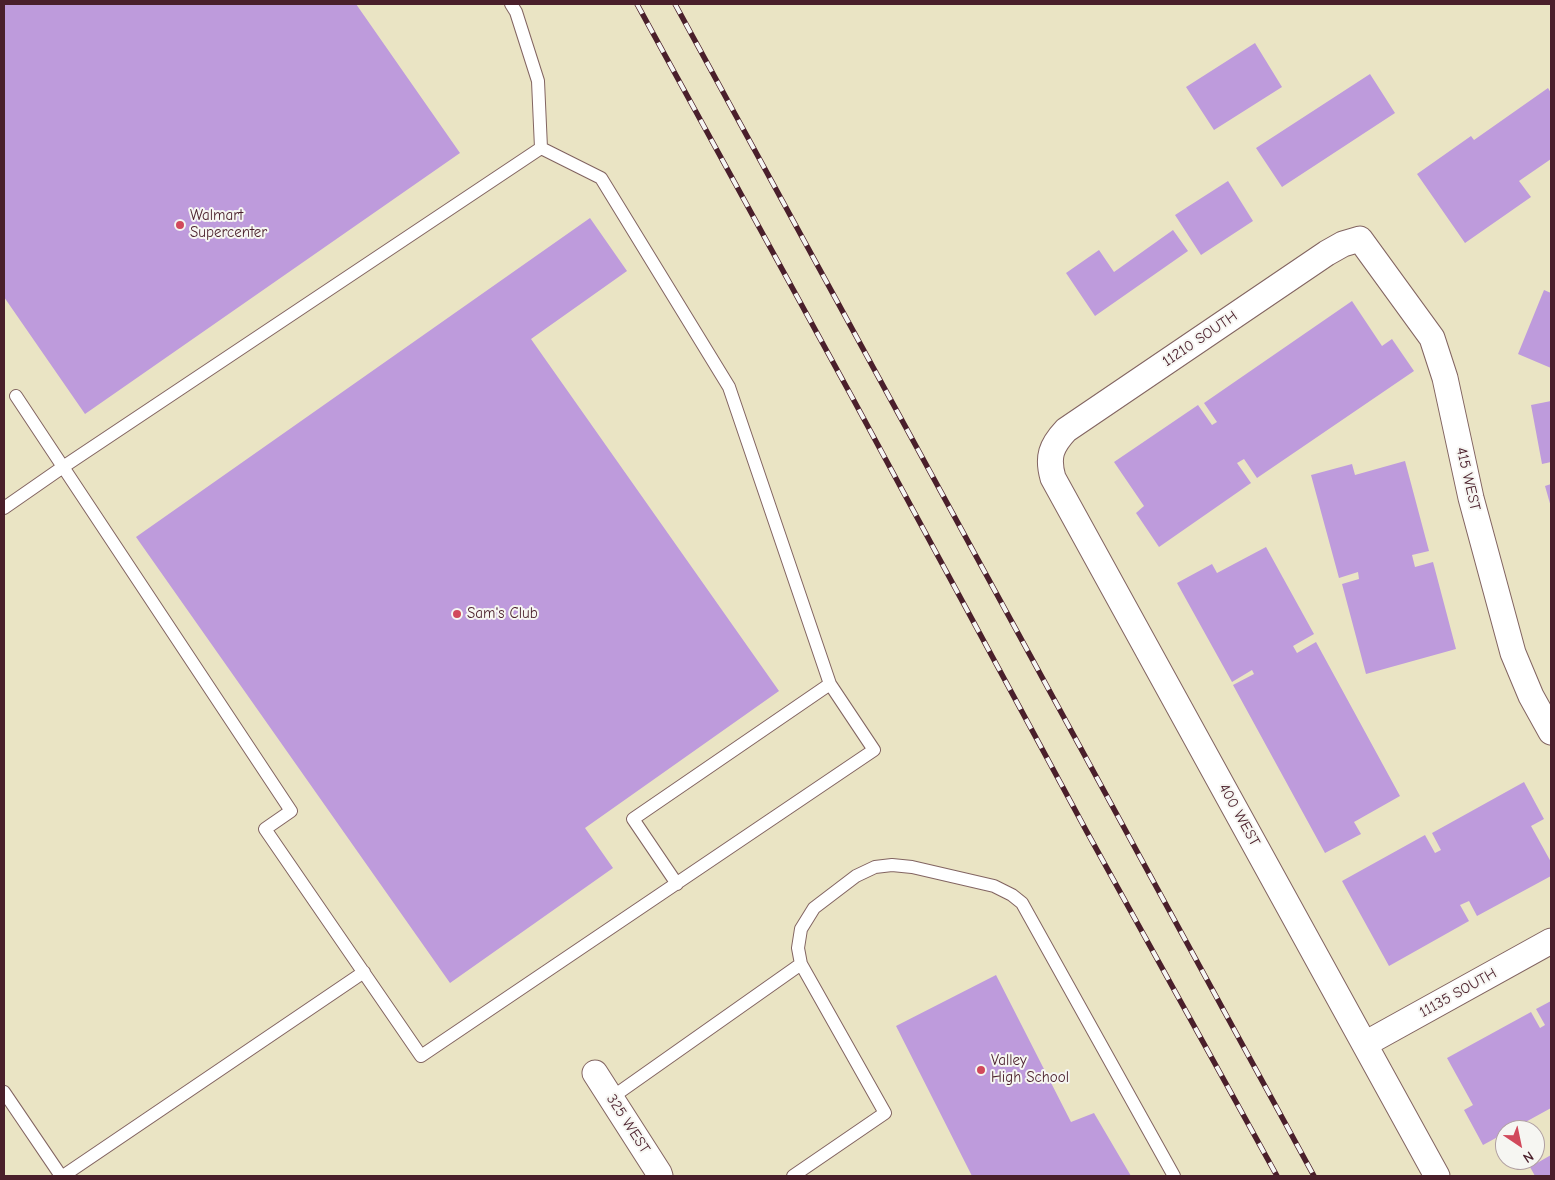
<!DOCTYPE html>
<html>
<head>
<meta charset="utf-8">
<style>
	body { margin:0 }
	#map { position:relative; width:1555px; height:1180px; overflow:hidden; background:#eae4c4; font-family:"Comic Neue",sans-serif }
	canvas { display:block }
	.frame { position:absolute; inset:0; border:5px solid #4a1f2b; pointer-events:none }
	.north { position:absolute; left:1495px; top:1120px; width:50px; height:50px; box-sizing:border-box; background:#f6f6f2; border:1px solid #b1a0a2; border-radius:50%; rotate:146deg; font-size:14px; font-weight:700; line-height:20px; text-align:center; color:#4a1f2b }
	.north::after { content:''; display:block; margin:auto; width:18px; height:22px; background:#d1495b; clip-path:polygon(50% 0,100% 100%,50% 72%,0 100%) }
</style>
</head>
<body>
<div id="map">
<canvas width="1555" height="1180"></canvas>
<div class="frame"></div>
<div class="north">N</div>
</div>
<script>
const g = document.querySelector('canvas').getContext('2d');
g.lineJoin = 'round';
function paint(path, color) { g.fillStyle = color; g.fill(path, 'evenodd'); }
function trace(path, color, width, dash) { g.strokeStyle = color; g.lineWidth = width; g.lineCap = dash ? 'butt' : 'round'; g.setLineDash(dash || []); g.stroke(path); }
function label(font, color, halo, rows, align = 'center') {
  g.font = font + ' "Comic Neue",sans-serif'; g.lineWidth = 4; g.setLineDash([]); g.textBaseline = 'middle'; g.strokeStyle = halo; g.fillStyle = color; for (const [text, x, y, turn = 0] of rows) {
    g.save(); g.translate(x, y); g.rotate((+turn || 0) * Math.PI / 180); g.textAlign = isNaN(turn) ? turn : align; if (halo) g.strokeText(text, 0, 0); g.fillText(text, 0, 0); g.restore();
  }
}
const building = new Path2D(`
	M4 4H356L460 153 85 414 4 297Z
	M1255 43 1282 87 1214 130 1186 87Z
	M1370 74 1395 113 1282 187 1256 148Z
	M1548 88 1551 93V159L1519 181 1531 197 1465 243 1417 174 1471 136 1474 140Z
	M1228 181 1253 221 1201 255 1175 215Z
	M590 218 627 271 531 339 779 691 585 828 613 868 450 983 136 537Z
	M1173 230 1188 251 1095 316 1066 273 1099 250 1114 272Z
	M1544 290 1551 293V368L1518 354Z
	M1352 301 1382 346 1392 339 1414 371 1257 478 1244 459 1237 463 1251 483 1159 547 1136 513 1144 506 1114 462 1198 405 1212 425 1217 422 1204 403Z
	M1551 401V462L1542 464 1531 405Z
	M1405 461 1429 551 1412 555 1415 567 1433 562 1456 649 1366 674 1342 584 1359 579 1358 572 1339 578 1311 475 1352 464 1355 475Z
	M1551 484V507L1545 486Z
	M1266 547 1314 634 1293 646 1297 653 1316 642 1400 796 1354 822 1361 834 1325 853 1233 685 1254 674 1252 670 1232 682 1177 583 1212 564 1217 573Z
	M1524 782 1544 819 1531 826 1551 862V876L1477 916 1469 901 1460 905 1469 921 1389 966 1342 881 1425 835 1435 853 1441 850 1432 833Z
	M996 975 1071 1122 1094 1113 1131 1176H972L896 1026Z
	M1551 1001V1108L1511 1130H1505V1133L1483 1145 1464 1110 1473 1105 1447 1058 1531 1012 1540 1028 1545 1025 1536 1009Z
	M1551 1155V1176H1535L1530 1167Z`);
const service = new Path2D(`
	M511 4 516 12 538 81 541 148
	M16 396 291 811 265 829 421 1056 874 750 830 684 729 387 601 178 541 148
	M4 508 63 467 541 148
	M677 884 633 819 830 684
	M4 1092 61 1176
	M611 1098 801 964 798 948 801 929 814 908 856 876 875 867 892 865 912 867 994 886 1012 895 1022 903 1174 1176
	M63 1176 364 972
	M793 1176 885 1113 801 964`);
const minor = new Path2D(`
	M1365 1044 1551 941
	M595 1073 659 1173 660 1176
	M1437 1176 1053 478C1047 457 1051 446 1066 430L1327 253 1343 244 1360 239 1432 338 1445 378 1471 498 1513 653 1531 696 1551 732`);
const rail = new Path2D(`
	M637 4 852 397 1087 832 1277 1176
	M675 4 1314 1176`);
const markers = [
	[180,225,5,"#d1495b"],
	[457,614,5,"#d1495b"],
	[981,1070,5,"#d1495b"]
];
const poiNames = [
	["Walmart",190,216],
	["Supercenter",190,233],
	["Sam's Club",467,614],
	["Valley",991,1061],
	["High School",991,1078]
];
const streetNames = [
	["11210 SOUTH",1200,339,-34],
	["415 WEST",1468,479,77],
	["400 WEST",1239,815,61],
	["11135 SOUTH",1458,993,-29],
	["325 WEST",628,1124,57]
];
paint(building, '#be9bdc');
trace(service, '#826461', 14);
trace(minor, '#826461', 27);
trace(service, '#fff', 12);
trace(minor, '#fff', 25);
trace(rail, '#4a1f2b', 5.5);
trace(rail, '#f6f6f2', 4, [11]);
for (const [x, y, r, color] of markers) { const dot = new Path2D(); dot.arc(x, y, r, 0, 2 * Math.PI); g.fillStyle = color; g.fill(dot); trace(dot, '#f6f6f2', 2); }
label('15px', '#4a1f2b', '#f6f6f2', poiNames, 'left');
label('15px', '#4a1f2b', '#f6f6f2', streetNames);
</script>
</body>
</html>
